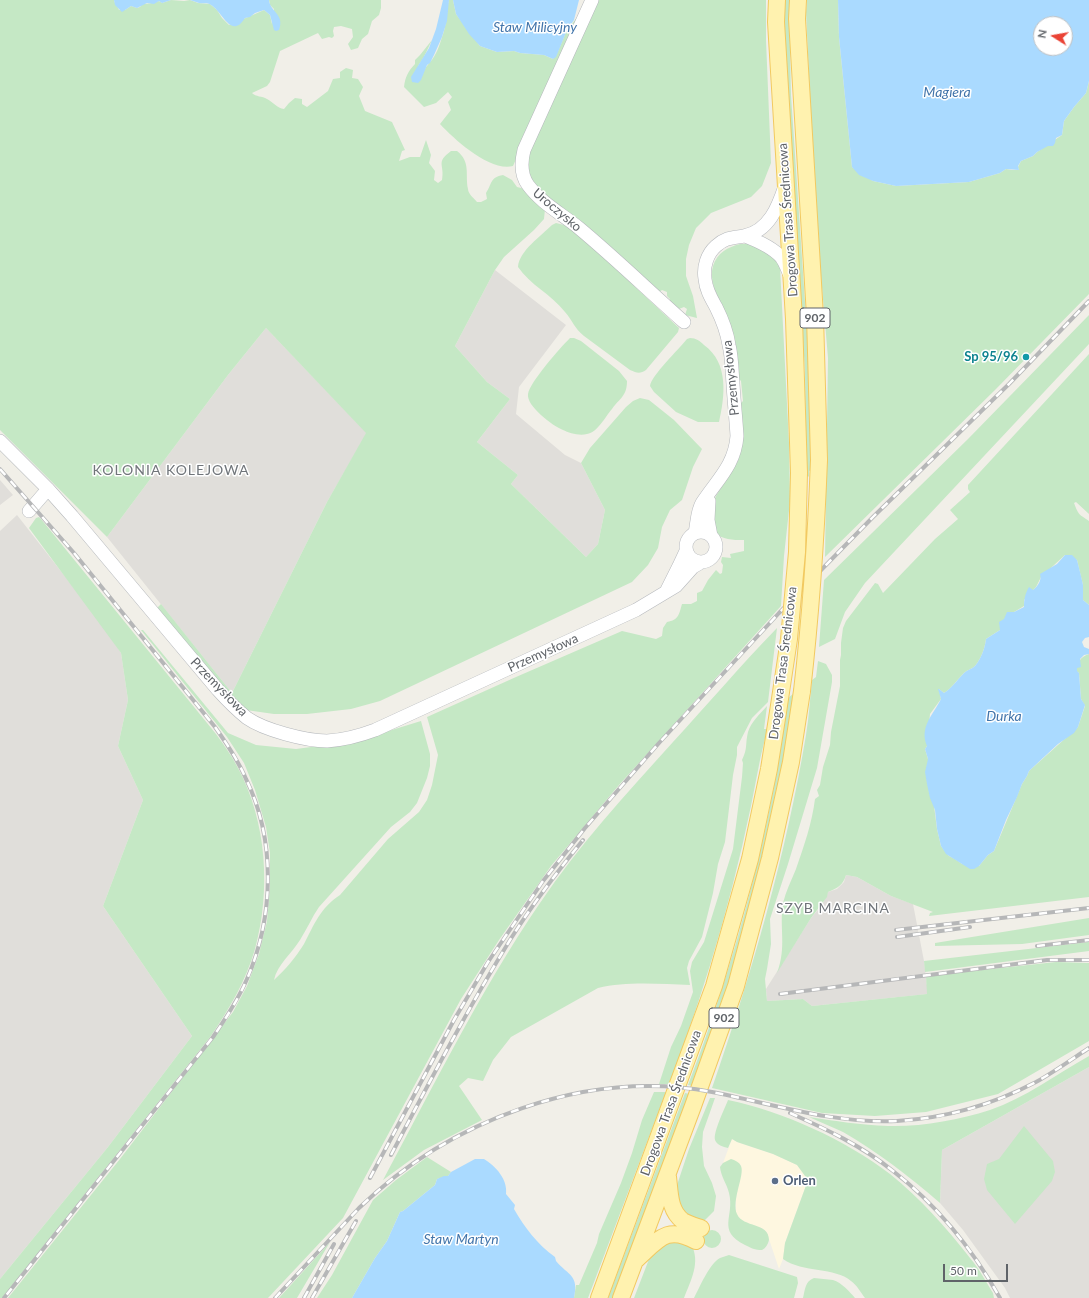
<!DOCTYPE html>
<html>
<head>
<meta charset="utf-8">
<style>
	body { margin:0 }
	#map { position:relative; width:1089px; height:1298px; overflow:hidden; background:#f1efe8; font-family:Lato,sans-serif }
	canvas { display:block }
	.north { position:absolute; left:1033px; top:16px; width:40px; height:40px; box-sizing:border-box; background:#fff; border:1px solid #bfc1c3; border-radius:50%; rotate:281deg; font-size:11px; font-weight:700; line-height:16px; text-align:center; color:#5f6368 }
	.north::after { content:''; display:block; margin:auto; width:14px; height:18px; background:#ea4335; clip-path:polygon(50% 0,100% 100%,50% 72%,0 100%) }
	.scale { position:absolute; left:943px; top:1264px; width:65px; height:18px; box-sizing:border-box; border:2px solid #5f6368; border-top:0; padding-left:5px; font-size:12px; line-height:14px; white-space:nowrap; color:#5f6368; -webkit-text-stroke:3px #fff; paint-order:stroke }
</style>
</head>
<body>
<div id="map">
<canvas width="1089" height="1298"></canvas>
<div class="north">N</div>
<div class="scale">50 m</div>
</div>
<script>
const g = document.querySelector('canvas').getContext('2d');
g.lineJoin = 'round';
function paint(path, color) { g.fillStyle = color; g.fill(path, 'evenodd'); }
function trace(path, color, width, dash) { g.strokeStyle = color; g.lineWidth = width; g.lineCap = dash ? 'butt' : 'round'; g.setLineDash(dash || []); g.stroke(path); }
function label(font, color, halo, rows, align = 'center') {
  g.font = font + ' Lato,sans-serif'; g.lineWidth = 3; g.setLineDash([]); g.textBaseline = 'middle'; g.strokeStyle = halo; g.fillStyle = color; for (const [text, x, y, turn = 0] of rows) {
    g.save(); g.translate(x, y); g.rotate((+turn || 0) * Math.PI / 180); g.textAlign = isNaN(turn) ? turn : align; if (halo) g.strokeText(text, 0, 0); g.fillText(text, 0, 0); g.restore();
  }
}
const commercial = new Path2D(`
	M732 1139 737 1142 773 1154 797 1165 808 1180 785 1243 783 1259 779 1269 767 1233 763 1229 742 1221 736 1214V1199L741 1171V1166L740 1164 723 1163Z`);
const industrial = new Path2D(`
	M495 270 566 325 519 387 516 414 565 455 581 463 605 510 598 544 586 557 511 484 518 475 477 442 510 399 487 382 455 346Z
	M266 328 367 433 327 502 232 693 107 537 228 375Z
	M0 480 13 495 0 505Z
	M17 515 110 634 121 653 128 700 118 746 143 800 103 906 192 1036 108 1147 0 1279V531Z
	M846 875 857 877 891 896 913 904 924 961 928 994 812 1006 803 999 767 1001 766 989 811 918 822 905 828 892 837 889 844 882Z
	M1089 1067V1298H1010L1005 1288 963 1230 940 1203 942 1150Z`);
const green = new Path2D(`
	M0 0H114C115 5 118 6 119 10H125L131 6 137 8 140 7 142 4C148 4 153 3 159 1L162 3 171 0 184 1 190 0 198 3 210 4 217 10 222 18 229 25C241 20 253 15 264 10L270 15 272 24 274 9 270 5 269 0H388H381V8L379 15 372 21 368 34 362 39 358 48 351 50 348 44 353 37 352 29 341 26 334 27 333 31 334 36 332 38 329 37 322 39 318 33 280 51 270 82 267 86 252 93C256 97 262 96 267 99 273 102 277 108 284 109L289 103 295 98 302 99V104L307 107 328 91 333 79 340 78V72L346 68 353 70 352 78 358 79 363 87 359 96 365 111 392 122 405 150 402 151 399 161 410 157H420L426 140 431 155 429 163 435 171 434 180 438 183 442 180C445 164 435 163 451 151H457C471 162 465 174 468 189 468 194 474 198 477 202H481L487 199 486 193C492 184 490 177 503 175L512 180 517 187 525 189 545 209 544 219 534 230 504 257 495 270 455 346 487 382 510 399 477 442 518 475 511 484 586 557 598 544 605 510 581 463 590 448 626 407 633 401 640 398 649 400 674 420 702 449 693 467 682 500 670 510 662 527 658 548 648 565 632 582 380 701 351 709 307 714H274L246 710 229 694 157 611 158 607 161 604 232 693 327 502 366 433 266 328 228 375 107 537 0 430Z
	M449 0H453L456 14 480 46 497 52 514 51 520 53 544 55 553 59 558 51 567 30 582 11 513 166C490 172 455 140 440 124L451 110 448 102 452 97 448 92 436 103 424 107 404 87C405 78 408 71 415 64V60L420 55 432 40 424 57 418 66 423 72C425 68 427 66 430 62 436 56 440 44 442 37 447 25 446 12 449 0Z
	M597 0H766V40L771 163 762 186 751 197 711 213 696 228 689 245 686 259V276L693 296 697 318 685 315 687 309 684 307 679 309 669 304 670 299 667 296V292L662 290 659 292 535 187 526 171 528 151Z
	M785 0H789L791 95 808 347 811 470 809 471V476L808 477 806 473 805 371 785 67Z
	M807 0H838L839 37 852 167 873 181 896 186 969 182 1000 173 1006 169 1012 170H1019L1018 167 1021 161 1033 156 1037 152 1062 135 1064 121 1074 107 1086 93 1089 81V294L996 389 825 557 828 358 815 205 806 12Z
	M556 223 568 226 614 267 679 328 678 332 646 370C640 374 637 373 630 370L584 336C574 328 573 321 565 312 551 294 530 285 518 267 519 251 541 236 552 225Z
	M740 244H754L778 260 780 267 789 443 790 501 784 556 781 606 619 785 551 866 499 940 461 999 343 1218 268 1298H8L120 1159 233 1012 247 986 259 954 267 921 270 887V853L266 827 255 790 244 763 227 737 141 630H143L228 733 256 745 296 749 356 741 421 721 430 754V766L427 778 417 803 410 812 391 827 319 907C312 917 307 929 300 940 292 953 277 965 274 980 285 970 296 957 304 944 314 925 320 908 340 895L388 839 419 812 427 800 432 785 438 755 427 717 516 677 622 631 656 639 662 636 663 628 667 622C679 620 679 614 682 604H691L697 601V593L702 591 708 580 716 570 720 574 722 573 723 565 721 562 722 557 731 558 730 554 744 551V540C732 540 723 540 714 532L713 503 716 496 738 461 741 450 739 405 743 401 741 381 737 377C731 353 726 328 720 305 716 291 709 280 713 266 717 253 728 247 740 244Z
	M1089 315V344L865 583 845 612 835 639 819 647 824 580 968 439Z
	M570 338H574L581 341 619 371 627 381C627 396 620 398 612 409 605 417 598 432 587 434 579 436 569 433 563 430 553 426 526 406 528 394 530 382 560 348 570 338Z
	M690 338C696 338 700 341 704 345 729 363 725 396 719 422H698L676 412 654 392 650 386C651 376 679 349 687 339Z
	M1089 354V514L1076 502 1074 503C1079 516 1079 514 1089 521V605L1083 600V585L1077 560 1065 555 1041 577 1036 587 1024 600V606L1014 612H1010L1000 630 986 639C985 648 981 659 975 666 972 669 967 670 964 673 957 680 951 689 944 693L939 689 941 699 930 714 927 746 925 749 928 759 937 829 941 846 949 856 955 859 962 864 979 866 988 855 994 851 1022 784 1027 776 1029 771 1078 727 1085 706 1081 699 1079 673 1076 671C1078 662 1080 657 1089 654V897L929 916 930 913 933 912 891 896 857 877 846 875C843 885 838 888 828 892L827 897 811 918 777 973C787 947 779 928 783 903 786 891 791 881 796 869 804 846 812 823 815 799L819 796 817 790 820 785 823 767 830 745 831 732 840 686V660L841 655V643L843 628 846 621 875 583 878 584 883 593 935 539 958 519 950 510 970 492 968 489V485Z
	M39 517 41 519 216 734C224 745 232 756 238 768 267 822 271 891 255 949 246 981 229 1009 211 1036L2 1298H0V1279L108 1147 192 1036 103 906 143 800 118 746 128 700 121 653 29 528 36 518Z
	M777 628 768 702 752 718 737 747V755L733 775 725 842 718 864 713 893 702 937 689 961 687 968 690 985C661 984 626 981 598 988L511 1037 493 1060 483 1081 468 1078 459 1086 482 1120 424 1150 383 1180C433 1087 480 991 540 903 579 845 626 794 673 742 708 704 741 665 777 628Z
	M818 661 826 664 832 675V682L817 768 788 864 770 919 771 944 767 969 765 979 767 1001 803 999 812 1006 927 994 926 976 1056 962 1089 963V1041L998 1094 926 1112 875 1116 822 1113 712 1088C752 973 786 855 806 735 809 717 810 698 812 680L816 677Z
	M793 694C781 787 759 879 733 969 721 1008 706 1047 693 1086L688 1085C724 992 752 895 772 797 778 764 783 731 788 698Z
	M767 706 764 729H767C765 741 761 753 759 765 739 874 709 980 669 1084H659L671 1047 681 1026 693 992 690 971 692 962 704 942 733 849 742 777 743 763 742 760C748 748 745 744 748 732 751 722 760 714 767 706Z
	M1089 918V935L1022 944 935 946V943Z
	M1089 942V951L925 972 924 961Z
	M1089 1056V1067L942 1150 940 1203C910 1177 878 1152 843 1132 832 1127 820 1122 809 1117 835 1121 861 1125 888 1126 921 1127 958 1120 990 1110 1025 1098 1057 1074 1089 1056Z
	M654 1092H666L588 1298H574L576 1285H579L597 1243 599 1234 621 1183 632 1153 642 1120Z
	M685 1093 690 1094 612 1298H608Z
	M710 1098H715L703 1132 702 1147 704 1166 712 1183 716 1196 714 1211 705 1220 696 1221 683 1215 676 1188 689 1149Z
	M728 1100C782 1111 846 1140 890 1174 920 1198 946 1227 970 1258 979 1268 986 1282 993 1293L994 1298H865C861 1293 857 1285 851 1281 835 1267 803 1273 783 1259L785 1243 808 1180 797 1165 773 1154 737 1142 732 1139 728 1148C723 1147 717 1145 715 1140 713 1132 725 1108 728 1100Z
	M1024 1126 1053 1161 1055 1172 1052 1181 1015 1224 987 1190 984 1179 987 1164 999 1159Z
	M427 1157 451 1172 448 1176 437 1179 435 1185 403 1211 400 1212 387 1241 375 1258 352 1298H317L332 1275 373 1200 396 1180Z
	M731 1159C735 1160 739 1162 741 1166 745 1175 731 1201 737 1214 743 1228 769 1222 769 1240 768 1244 766 1248 762 1250 755 1250 751 1248 745 1245 716 1230 735 1217 729 1193 727 1184 721 1177 720 1167L723 1163Z
	M703 1239a9 9 0 1 1 18 0a9 9 0 1 1-18 0Z
	M667 1240 691 1244C701 1262 691 1280 684 1298H634L651 1254Z
	M330 1242 297 1298H279Z
	M729 1255 797 1277 798 1283 794 1298H694C700 1287 709 1264 720 1258 723 1257 726 1256 729 1255Z
	M814 1278C820 1279 827 1279 833 1280 842 1283 849 1291 855 1298H803C805 1290 805 1281 814 1278Z`);
const water = new Path2D(`
	M114 0H171L162 3 159 1 154 4 147 3 137 8 131 6 122 12 115 5Z
	M190 0H269C270 12 285 14 279 30L276 31 274 30 270 15 264 10 255 13 250 17 245 18C231 40 223 12 211 5 207 2 203 4 199 3 196 2 193 1 190 0Z
	M443 0H449L447 21 442 37 434 55 430 63 427 65 421 80 418 83 412 82 411 77 429 48 436 29Z
	M453 0H579L574 20 567 30 556 57 553 59 544 55 520 53 514 51 497 52 480 46 469 34 456 14Z
	M838 0H1089V81L1086 93 1074 107 1064 121 1062 135 1056 138 1055 143 1053 146H1048L1037 152 1033 156 1021 161 1018 166 1019 170 1006 169 1000 173 969 182 896 186 873 181 859 175 852 167 839 37ZM1041 24H1065V48H1041Z
	M1065 555H1072L1077 560 1081 576 1083 585V600L1089 605V637L1085 638 1082 642 1084 647 1089 649V654L1084 655 1080 659 1081 667 1077 668V671L1079 673 1081 699 1085 705 1078 727 1074 733 1058 744 1029 771 1027 776 1022 784 1017 797 1006 820 994 851 988 855 979 866 974 869H970L946 854 941 846 937 829 935 810 930 798 927 784 925 772 928 759 925 749 927 746C919 727 933 715 941 699L938 689H939L944 693C951 689 958 679 964 673 967 670 972 669 975 666 981 659 985 648 986 639L1000 630 999 622 1004 619 1007 612H1014L1024 607C1024 599 1025 594 1029 587L1033 590C1038 586 1042 580 1040 574L1057 564Z
	M475 1159H484C496 1166 508 1180 506 1194L515 1205 514 1209C525 1228 537 1244 555 1257L556 1261C569 1276 579 1275 574 1298H352L375 1258 387 1241 400 1212 403 1211 435 1185 437 1179 444 1176H448L451 1172Z`);
const minor = new Path2D(`
	M592 0 524 150C521 162 520 174 528 185 541 203 562 214 579 228 615 258 649 291 684 322
	M745 236C758 241 772 247 781 257 785 262 787 269 790 275
	M0 441 48 489 72 516 218 690C227 700 237 710 247 718 264 730 306 741 327 741 344 740 359 736 375 730L636 610 676 586 693 567 700 563
	M709 501 708 520 711 536
	M29 511 48 489
	M686 547a15 15 0 1 1 30 0a15 15 0 1 1-30 0Z
	M695 533C697 524 697 511 702 503 717 480 735 465 737 436 736 419 734 401 733 384 732 371 732 357 729 345 727 332 722 319 716 307 711 298 706 290 705 279 703 267 707 254 716 246 726 237 733 238 744 236 769 231 778 207 785 186
	M667 590 679 566 686 551`);
const major = new Path2D(`
	M777 0 776 22 794 319 799 473
	M798 0 797 19 815 316 819 460
	M668 1177C670 1192 669 1211 683 1221 688 1224 695 1226 701 1228
	M637 1259C659 1239 667 1225 696 1241
	M599 1298 714 986 750 859 769 769 778 712
	M621 1298 693 1106 736 986 770 858 791 762 802 691`);
const rail = new Path2D(`
	M0 469 74 553 215 727C227 744 238 760 246 779 276 840 274 917 247 979 238 1000 226 1018 213 1037L4 1298
	M896 930 1089 908
	M897 937 970 927
	M1037 946 1089 940
	M780 994 1047 960H1089
	M790 1113C826 1129 862 1146 893 1171 937 1205 973 1250 1000 1298
	M391 1155C429 1083 467 1010 510 940 532 905 557 872 583 840
	M370 1178 454 1020 488 962 543 881 585 828 659 743 779 613 873 517 1009 384 1089 301
	M275 1298 359 1208C449 1121 585 1068 712 1092 773 1104 834 1124 897 1121 947 1118 992 1105 1036 1082 1054 1072 1072 1059 1089 1048
	M304 1298 334 1244
	M312 1298 356 1221`);
const majorBridge = new Path2D(`
	M802 691C811 613 816 538 819 460
	M778 712 789 639 797 552 799 473`);
const markers = [
	[1026,357,4,"#0f9aa8"],
	[775,1181,4,"#5c6f8a"]
];
const shields = [
	[815,318,30],
	[724,1018,30]
];
const shieldNames = [
	["902",815,318],
	["902",724,1018]
];
const streetNames = [
	["Uroczysko",557,210,40],
	["Drogowa Trasa Średnicowa",788,220,-94],
	["Przemysłowa",731,378,-96],
	["Przemysłowa",543,653,-24],
	["Drogowa Trasa Średnicowa",783,663,-83],
	["Przemysłowa",219,687,46],
	["Drogowa Trasa Średnicowa",671,1103,-70]
];
const cultureNames = [
	["Sp 95/96",1018,357]
];
const serviceNames = [
	["Orlen",783,1181]
];
const waterNames = [
	["Staw Milicyjny",535,27],
	["Magiera",947,92],
	["Durka",1004,716],
	["Staw Martyn",461,1239]
];
const neighbourhoodNames = [
	["KOLONIA KOLEJOWA",171,470],
	["SZYB MARCINA",833,908]
];
paint(commercial, '#fef7e0');
paint(industrial, '#e0deda');
paint(green, '#c5e8c5');
paint(water, '#aadaff');
trace(minor, '#b5b8bc', 14);
trace(major, '#f2c960', 18);
trace(minor, '#fff', 13);
trace(major, '#fff2af', 16);
trace(rail, '#b6b7b8', 4);
trace(rail, '#fff', 2.5, [8]);
trace(majorBridge, '#f2c960', 18, []);
trace(majorBridge, '#fff2af', 16);
for (const [x, y, r, color] of markers) { const dot = new Path2D(); dot.arc(x, y, r, 0, 2 * Math.PI); g.fillStyle = color; g.fill(dot); trace(dot, '#fff', 1.5); }
for (const [x, y, w] of shields) { const box = new Path2D(); box.roundRect(x - w / 2, y - 10, w, 20, 3); g.fillStyle = '#fff'; g.fill(box); trace(box, '#5f6368', 1); }
label('bold 12px', '#5f6368', null, shieldNames);
label('13px', '#5f6368', '#fff', streetNames);
label('bold 13px', '#0d838f', '#fff', cultureNames, 'right');
label('bold 13px', '#4e5e75', '#fff', serviceNames, 'left');
label('italic 14px', '#4174aa', '#fff', waterNames);
g.letterSpacing = '1px';
label('14px', '#70757a', '#fff', neighbourhoodNames);
g.letterSpacing = '0px';
</script>
</body>
</html>
